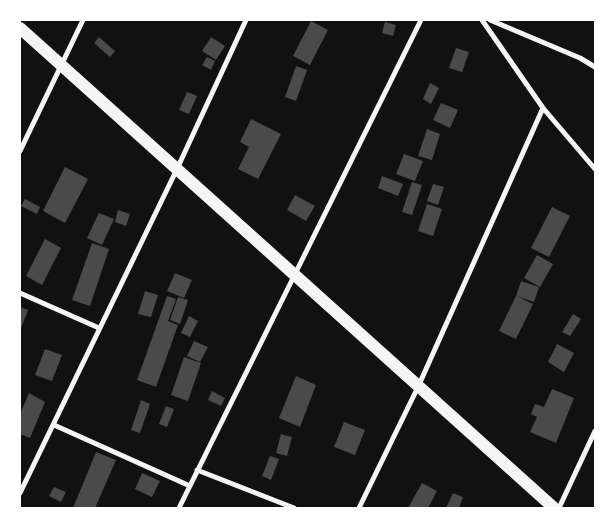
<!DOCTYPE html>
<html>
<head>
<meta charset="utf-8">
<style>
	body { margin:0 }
	#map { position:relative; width:615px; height:528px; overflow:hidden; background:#111; font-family:"Noto Sans",sans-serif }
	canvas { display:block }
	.frame { position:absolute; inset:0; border:21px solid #fff; pointer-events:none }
</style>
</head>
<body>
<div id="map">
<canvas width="615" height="528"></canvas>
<div class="frame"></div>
</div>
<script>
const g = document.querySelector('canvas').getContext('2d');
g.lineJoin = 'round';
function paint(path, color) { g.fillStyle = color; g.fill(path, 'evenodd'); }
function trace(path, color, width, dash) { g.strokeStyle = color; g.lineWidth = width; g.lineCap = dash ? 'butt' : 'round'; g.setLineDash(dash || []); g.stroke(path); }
const building = new Path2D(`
	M311 21 328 30 310 65 293 56Z
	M385 22 396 25 393 36 382 33Z
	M99 37 115 51 110 57 94 43Z
	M211 37 225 46 216 60 202 51Z
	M456 48 469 52 462 72 449 68Z
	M207 57 215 61 211 70 202 65Z
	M296 66 307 70 296 101 285 97Z
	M430 83 439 88 431 104 423 99Z
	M187 92 197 96 189 114 179 110Z
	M441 103 458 110 450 128 433 120Z
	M251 119 281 134 258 179 238 169 249 147 240 142Z
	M427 129 440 134 432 160 418 156Z
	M404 154 423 161 415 181 396 174Z
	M65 167 88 179 65 223 43 211Z
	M382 176 403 184 398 196 378 188Z
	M412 182 422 185 412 215 402 212Z
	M433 184 444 187 438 205 427 201Z
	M295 195 315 206 306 221 287 210Z
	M25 199 40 207 37 214 21 206Z
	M427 204 442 209 433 236 418 231Z
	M552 207 570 216 549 257 531 248Z
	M118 210 130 214 126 226 115 222Z
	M99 213 114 219 102 245 87 238Z
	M45 239 61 248 42 285 26 276Z
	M92 243 109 249 90 306 72 300Z
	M537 255 553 264 540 287 524 278Z
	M175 273 192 280 184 298 167 291Z
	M521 281 539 287 534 302 516 296Z
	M145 291 158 295 151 317 138 314Z
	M167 296 176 299 168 321 178 325 156 387 137 380Z
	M516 296 533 304 516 339 499 331Z
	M178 297 188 300 180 324 170 320Z
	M20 307 28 310 20 331Z
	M573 314 581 319 570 336 562 332Z
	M189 316 198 321 190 337 181 333Z
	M194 341 208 347 200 362 187 356Z
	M557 344 574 353 564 372 548 362Z
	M45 349 62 355 52 381 35 375Z
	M184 357 201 363 188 401 171 395Z
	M296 376 316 385 300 427 279 418Z
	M552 389 574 398 556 443 530 432 537 417 531 414 535 404 544 407Z
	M212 391 225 398 221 406 208 400Z
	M29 393 45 402 30 438 20 434V414Z
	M141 400 150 404 140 433 131 430Z
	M166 406 174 409 167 427 159 424Z
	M344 422 365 430 355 455 334 447Z
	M281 434 292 437 287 456 276 453Z
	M96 452 116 460 95 508H73Z
	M270 456 279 459 271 480 262 476Z
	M142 473 160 481 152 497 135 489Z
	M422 483 437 491 428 508H408Z
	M54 487 66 492 61 502 49 496Z
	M453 493 463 497 459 508H446Z`);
const minor = new Path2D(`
	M482 20 543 108 595 169
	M490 20 580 58 595 67
	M20 151 83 20
	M20 293 99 328
	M54 425 190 486
	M197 470 294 508
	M20 493 177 169 246 20
	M179 508 421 20
	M359 508 418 387 543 108
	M559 508 595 431`);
const primary = new Path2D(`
	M20 28 554 508`);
paint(building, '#4a4a4a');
trace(minor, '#f5f5f5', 5);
trace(primary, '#f5f5f5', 12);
</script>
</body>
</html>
